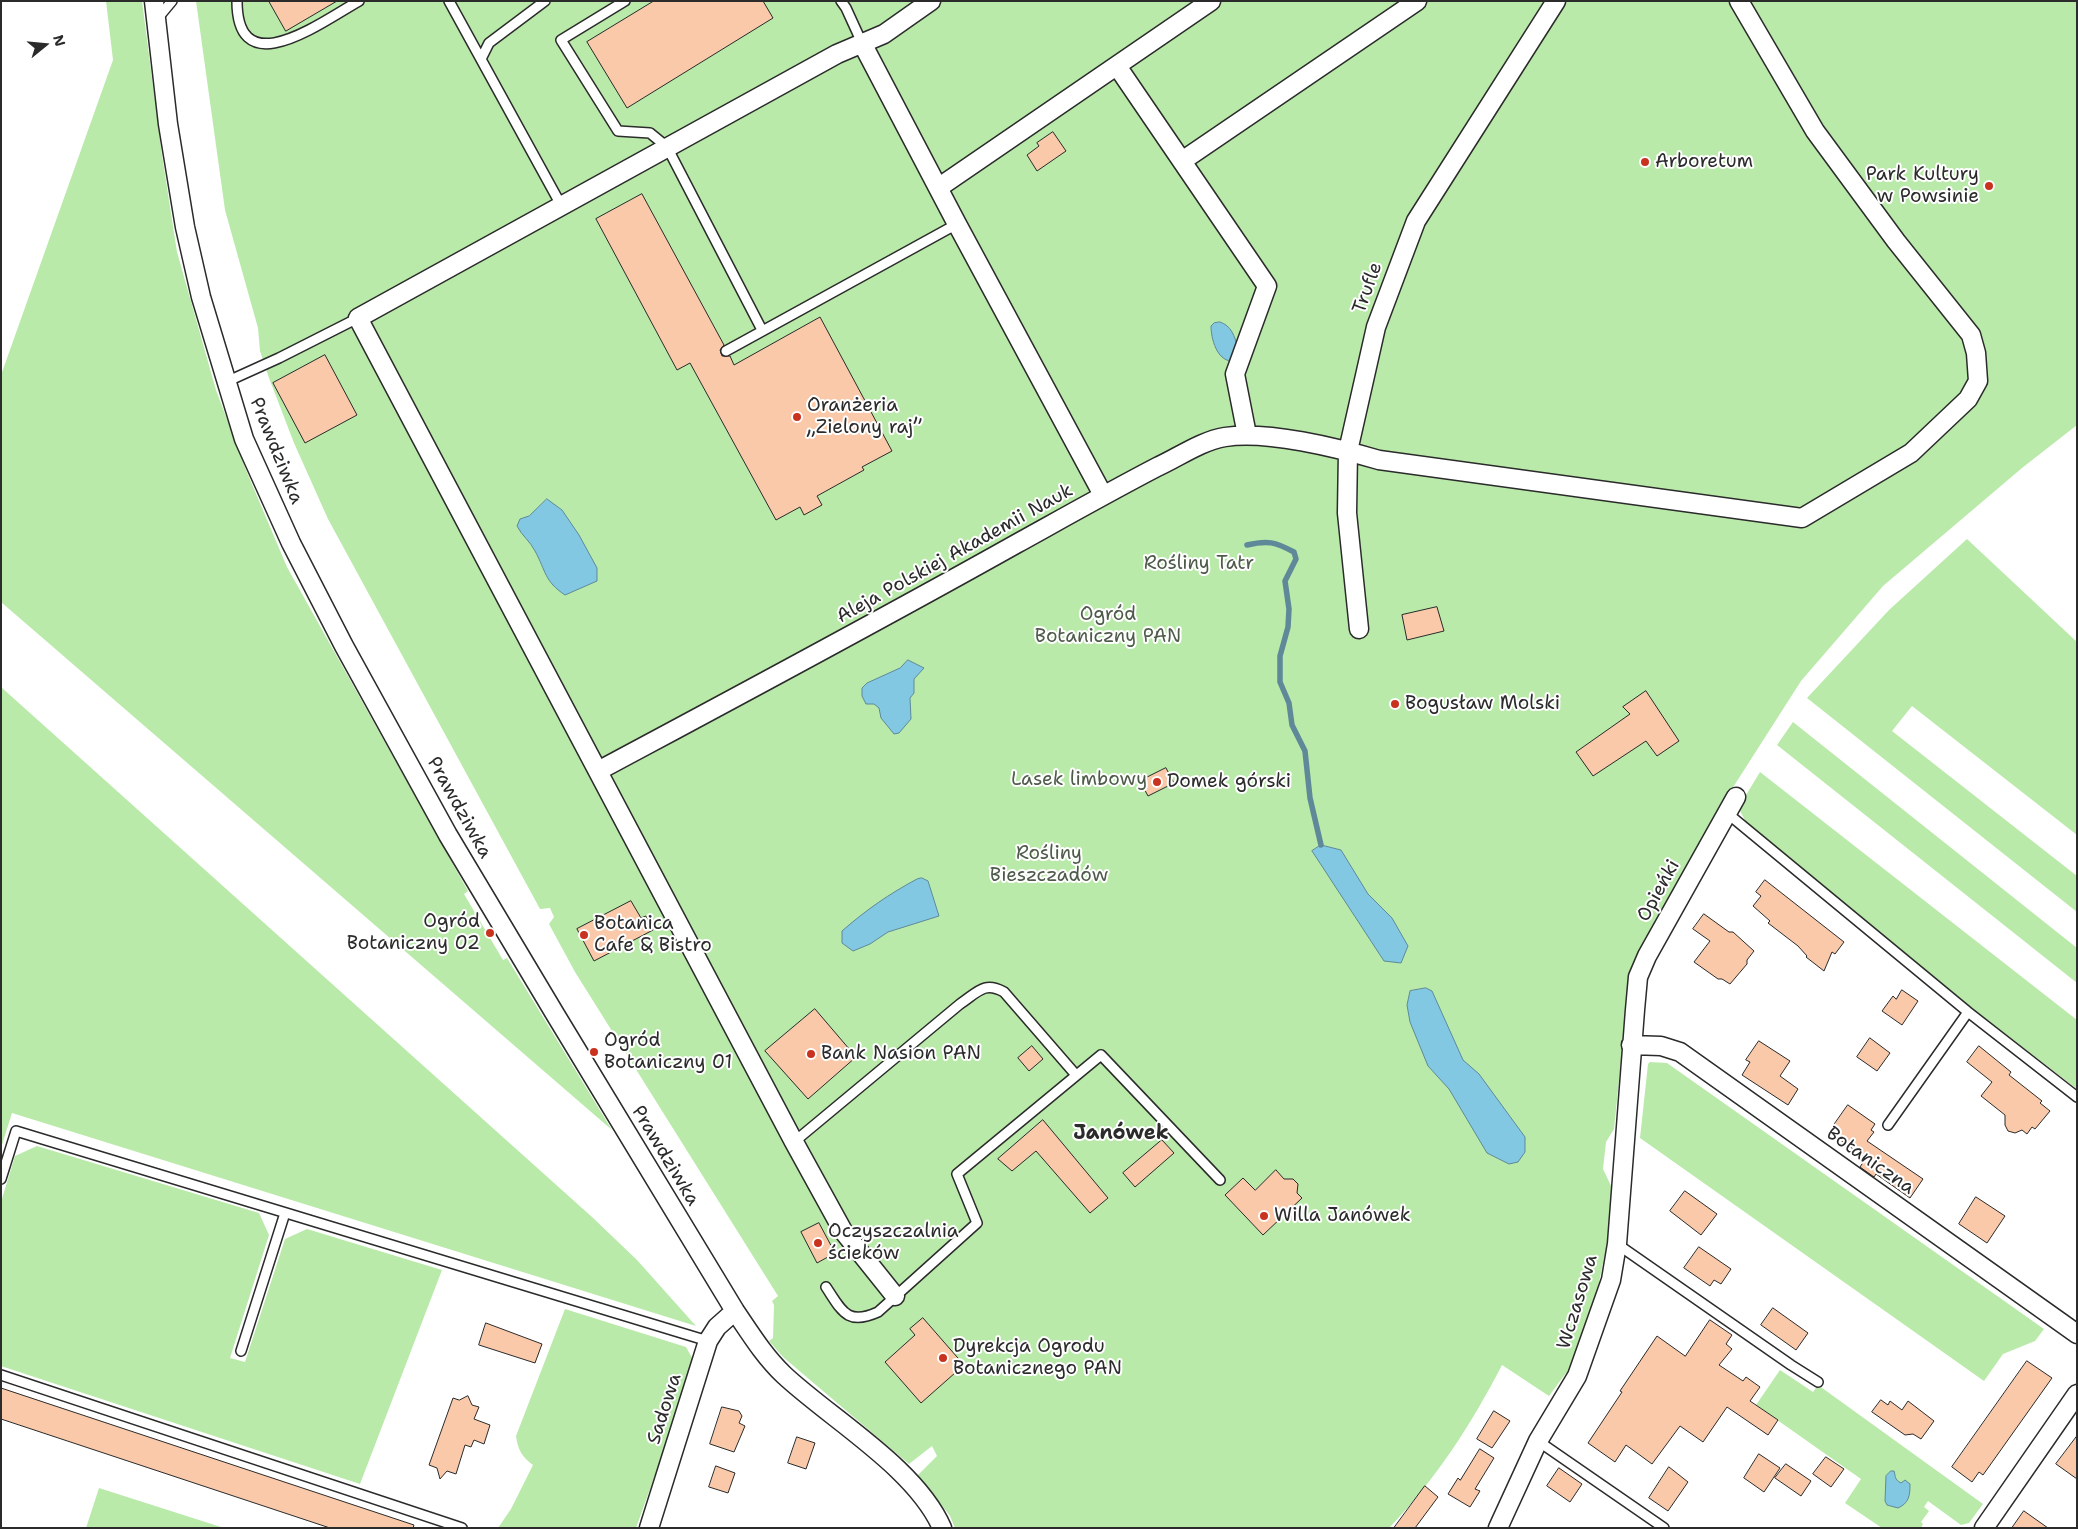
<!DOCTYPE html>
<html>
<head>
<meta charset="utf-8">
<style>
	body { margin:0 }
	#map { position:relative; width:2078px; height:1529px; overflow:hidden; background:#fff; font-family:"Shantell Sans",sans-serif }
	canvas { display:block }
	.frame { position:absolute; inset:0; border:2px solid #2b2b2b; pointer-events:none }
	.north { position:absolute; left:20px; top:20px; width:50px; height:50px; -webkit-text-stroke:4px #fff; paint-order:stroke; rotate:73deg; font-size:14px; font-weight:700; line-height:20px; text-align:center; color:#2b2b2b }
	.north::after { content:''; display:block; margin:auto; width:18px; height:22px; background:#2b2b2b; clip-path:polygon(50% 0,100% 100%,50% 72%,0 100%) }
</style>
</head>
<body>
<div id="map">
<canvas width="2078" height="1529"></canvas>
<div class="frame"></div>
<div class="north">N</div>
</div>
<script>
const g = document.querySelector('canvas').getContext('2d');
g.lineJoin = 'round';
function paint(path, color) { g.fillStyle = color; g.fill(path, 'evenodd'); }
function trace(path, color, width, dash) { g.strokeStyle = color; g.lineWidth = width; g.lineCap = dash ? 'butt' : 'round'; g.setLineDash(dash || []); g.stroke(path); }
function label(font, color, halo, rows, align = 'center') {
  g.font = font + ' "Shantell Sans",sans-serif'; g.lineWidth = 4; g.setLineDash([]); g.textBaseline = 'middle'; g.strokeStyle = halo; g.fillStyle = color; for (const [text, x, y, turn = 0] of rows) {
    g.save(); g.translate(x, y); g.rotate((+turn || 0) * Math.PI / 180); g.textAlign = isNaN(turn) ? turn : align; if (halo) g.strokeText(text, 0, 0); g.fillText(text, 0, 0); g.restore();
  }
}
const green = new Path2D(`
	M106 1H142L162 155 177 252 216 390 246 470 287 567 468 891 464 894 503 960 507 958 612 1130 1 602V375L113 60Z
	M196 1H2077V425L2022 468 1883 586 1801 681 1730 792 1630 973 1614 1129 1606 1142 1603 1169 1613 1190 1608 1239 1598 1287 1569 1373H1566L1549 1396 1502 1365C1471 1425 1436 1479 1389 1528H955L950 1516 918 1475 937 1456 932 1446 909 1464 783 1357 769 1341 773 1338 774 1305 772 1301 778 1296 575 972 549 924 554 917 550 908 540 909 328 519 294 443 269 378 260 351 258 328 225 210Z
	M1967 539 2077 642V835L1912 706 1892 731 2077 876V912L1807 698 1889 610Z
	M1 687 592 1217 637 1260 696 1326 12 1113 1 1148Z
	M1793 722 2077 948V983L1777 745Z
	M1760 772 2077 1020V1089L1933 978 1746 822 1739 809 1740 805Z
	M1650 1062 1667 1063 2044 1329 2035 1341 2003 1354 1984 1381 1640 1138 1648 1064Z
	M37 1146 259 1213 269 1235 230 1358 245 1362 285 1239 307 1229 442 1270 360 1484 1 1366V1202L15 1156Z
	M565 1309 686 1347 695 1363 636 1528H498L511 1509 533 1465C522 1457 518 1450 516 1436Z
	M1780 1370 1813 1392 1818 1385 1983 1504 1969 1523 1961 1525 1928 1501 1924 1507 1929 1511 1921 1522 1923 1524 1921 1528H1882L1845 1503 1861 1479 1756 1405Z
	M99 1488 224 1528H86Z`);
const water = new Path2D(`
	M1220 322C1232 326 1234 336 1238 347L1231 361C1217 360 1211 339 1211 326L1214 323Z
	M547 499 562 510 579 535 597 568V581L565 595C544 581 546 571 535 551 530 541 522 536 517 526L520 519 529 516Z
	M908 660 924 668 914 679V693L910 698 911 719 899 733 894 734 881 718 879 708 874 704H866L862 696V688L867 683 900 668Z
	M1321 845 1341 850 1368 894 1392 918 1408 946 1401 963 1384 961 1312 851Z
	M922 878 928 881 939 916 888 932 870 944 853 951 842 943V931C866 910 889 894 917 879Z
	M1426 988 1432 991 1463 1060 1479 1074 1525 1137V1152L1518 1162 1509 1164 1487 1153 1449 1089 1428 1066 1410 1022 1407 1005 1410 991Z
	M1891 1471H1894C1896 1477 1894 1479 1901 1483L1905 1480 1910 1484C1910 1496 1909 1503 1898 1508L1887 1505 1885 1501 1886 1476Z`);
const stream = new Path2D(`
	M1247 545C1268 540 1275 542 1294 552L1296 559 1285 581 1289 609 1288 627 1280 656V682L1289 703 1292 725 1305 751 1310 798 1321 845`);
const building = new Path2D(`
	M269 1H337L286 31Z
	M654 1H763L773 18 627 108 587 42Z
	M1053 132 1066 151 1037 171 1027 155 1039 146 1037 143Z
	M642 194 724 345 720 350 722 356H730L734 365 820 317 892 451 862 467 864 470 817 496 822 505 804 515 800 507 776 520 690 363 677 370 596 219Z
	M325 355 357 415 305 443 273 383Z
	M1437 607 1444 631 1407 640 1402 615Z
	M1646 691 1679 741 1657 756 1646 741 1593 776 1576 752 1630 714 1623 707Z
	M1166 768 1174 783 1148 796 1140 781Z
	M1765 880 1844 942 1835 954 1832 952 1824 971 1806 957 1807 956 1798 946 1768 923 1770 921 1753 906 1761 896 1756 892Z
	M631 901 641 918 646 916 653 930 594 961 577 929Z
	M1704 914 1729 932H1733L1754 951 1747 960V964L1730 984 1722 979H1718L1694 962 1710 941 1693 929Z
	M1902 990 1918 1001 1902 1025 1882 1011 1893 996 1896 999Z
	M815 1009 856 1057 808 1099 765 1051Z
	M1870 1038 1890 1053 1877 1071 1857 1057Z
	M1759 1041 1790 1061 1780 1076 1798 1089 1788 1105 1742 1075 1750 1062 1746 1060Z
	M1032 1046 1043 1059 1029 1071 1018 1058Z
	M1979 1046 2011 1072 2009 1075 2042 1101 2040 1103 2050 1111 2035 1129 2032 1127 2027 1134 2022 1130 2015 1133 2008 1131 2005 1125V1115L1981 1096 1992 1082 1967 1062Z
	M1848 1105 1875 1124 1871 1130 1874 1132 1867 1141 1923 1179 1910 1198 1876 1174 1874 1177 1860 1167 1866 1158 1829 1132Z
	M1043 1120 1108 1198 1090 1213 1036 1151 1012 1171 998 1159Z
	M1162 1140 1174 1153 1135 1187 1123 1173Z
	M1276 1170 1284 1179H1293L1298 1184 1297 1193 1302 1198 1263 1235 1225 1195 1243 1178 1255 1190Z
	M1685 1191 1717 1214 1701 1235 1670 1211Z
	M1976 1197 2005 1216 1987 1243 1959 1224Z
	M819 1223 835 1253 817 1263 801 1232Z
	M1699 1247 1731 1269 1721 1284 1714 1280 1710 1286 1684 1268Z
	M1773 1308 1808 1333 1796 1350 1761 1325Z
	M923 1318 964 1365 921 1403 885 1362 915 1335 910 1329Z
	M1710 1320 1732 1335 1726 1344 1732 1349 1719 1365 1743 1381 1746 1377 1760 1387 1750 1401 1778 1420 1768 1435 1727 1407 1703 1442 1680 1426 1652 1464 1626 1445 1615 1462 1588 1443 1622 1392 1620 1391 1657 1336 1685 1356Z
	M486 1323 542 1344 535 1363 479 1345Z
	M2027 1361 2052 1378 1983 1475 1979 1472 1972 1482 1952 1467Z
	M1 1388 414 1525 413 1528H330L1 1419Z
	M468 1396 472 1405 479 1407 474 1419 490 1425 484 1444 474 1440 471 1447 465 1445 456 1474 447 1471 440 1479 437 1468 429 1465 453 1398 459 1400Z
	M1881 1400 1888 1405 1890 1401 1902 1410 1908 1401 1934 1421 1921 1439 1913 1434 1905 1435 1872 1412Z
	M722 1407 739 1411 742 1416 739 1423 745 1426 734 1452 710 1444Z
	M1494 1411 1510 1421 1492 1448 1477 1439Z
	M2077 1436V1479L2056 1464Z
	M797 1437 815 1443 806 1469 788 1463Z
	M1480 1449 1494 1458 1475 1489 1480 1491 1470 1507 1448 1494 1458 1478 1460 1480Z
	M1759 1454 1780 1468 1764 1492 1744 1478Z
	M1826 1457 1844 1469 1831 1487 1813 1474Z
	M1786 1464 1811 1481 1801 1496 1775 1478Z
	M716 1466 735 1473 728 1493 709 1487Z
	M1669 1467 1688 1482 1668 1511 1649 1498Z
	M1559 1468 1582 1484 1570 1502 1547 1486Z
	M1425 1486 1438 1497 1415 1528H1394Z
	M2024 1511 2048 1528H2012Z`);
const lane = new Path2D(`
	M237 1C237 86 323 21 359 1
	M449 1 561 205
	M625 1 561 40 618 131 650 133 667 147 762 330
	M841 1 846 8 862 43
	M157 19 172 1
	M481 59 489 43 545 1
	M726 351 957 224
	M226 382 279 358 358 318
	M1727 813 1968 1012 2077 1097
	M1888 1125 1968 1012
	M794 1142 960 1004C978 992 984 981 1004 992L1076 1075
	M1 1179 16 1131 708 1341
	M1617 1244 1791 1365 1818 1382
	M826 1287C842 1311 847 1326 878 1312L977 1223 957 1174 1101 1055 1220 1180
	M241 1351 285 1213
	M1 1375 462 1528
	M1538 1441 1664 1528`);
const street = new Path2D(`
	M154 1 168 124 185 227 201 297 244 439 291 543 344 646 448 835 555 1014 735 1311C750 1333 764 1356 784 1375 831 1419 916 1468 942 1528
	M862 43 957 224 1103 495
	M1117 66 1267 286 1235 374 1247 435
	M1182 161 1417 1
	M938 188 1211 1
	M1359 629 1347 513 1348 451 1376 327 1416 221 1556 1
	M598 771C738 696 877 622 1016 544 1063 518 1109 492 1157 467 1179 457 1201 441 1225 437 1266 430 1338 448 1379 460L1802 518 1911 453 1968 399 1978 381 1976 353 1971 335 1896 241 1815 131 1739 1
	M1631 1045 1661 1046 1680 1052 2077 1334
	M895 1296 843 1231 794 1142 358 318 837 54 884 34 931 1
	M649 1528 708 1341 717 1327 735 1311
	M1498 1528 1538 1441 1577 1376 1611 1280 1617 1244 1635 1010 1638 977 1647 956 1736 797
	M1984 1528 2077 1394`);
const markers = [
	[1645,162,5,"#c8321e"],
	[1989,186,5,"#c8321e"],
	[797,417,5,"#c8321e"],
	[1395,704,5,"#c8321e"],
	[1157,782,5,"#c8321e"],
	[490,933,5,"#c8321e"],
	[584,935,5,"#c8321e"],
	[594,1052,5,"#c8321e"],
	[811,1054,5,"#c8321e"],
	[1264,1216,5,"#c8321e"],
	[818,1243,5,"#c8321e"],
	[943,1358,5,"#c8321e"]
];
const poiNames = [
	["Arboretum",1655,162],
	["Park Kultury",1979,175,"right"],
	["w Powsinie",1979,197,"right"],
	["Oranżeria",807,406],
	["„Zielony raj”",807,428],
	["Bogusław Molski",1405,704],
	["Domek górski",1167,782],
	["Ogród",480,922,"right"],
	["Botaniczny 02",480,944,"right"],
	["Botanica",594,924],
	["Cafe & Bistro",594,946],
	["Ogród",604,1041],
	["Botaniczny 01",604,1063],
	["Bank Nasion PAN",821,1054],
	["Willa Janówek",1274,1216],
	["Oczyszczalnia",828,1232],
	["ścieków",828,1254],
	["Dyrekcja Ogrodu",953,1347],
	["Botanicznego PAN",953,1369]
];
const streetNames = [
	["Trufle",1368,288,-70],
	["Prawdziwka",276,451,68],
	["Aleja Polskiej Akademii Nauk",955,554,-29],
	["Prawdziwka",459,808,61],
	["Opieńki",1659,891,-61],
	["Prawdziwka",665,1156,59],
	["Botaniczna",1870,1161,35],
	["Wczasowa",1578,1302,-73],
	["Sadowa",665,1409,-72]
];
const parkNames = [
	["Rośliny Tatr",1199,564],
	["Ogród",1108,615],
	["Botaniczny PAN",1108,637],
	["Lasek limbowy",1079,780],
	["Rośliny",1049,854],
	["Bieszczadów",1049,876]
];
const neighbourhoodNames = [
	["Janówek",1121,1134]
];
paint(green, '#b9eaa9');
paint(water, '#82c8e3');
trace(water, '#5f8999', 1);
trace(stream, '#5f8999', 5.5);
paint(building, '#f9c9a9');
trace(building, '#2b2b2b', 1);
trace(lane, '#2b2b2b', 12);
trace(street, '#2b2b2b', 21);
trace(lane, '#fff', 9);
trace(street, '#fff', 18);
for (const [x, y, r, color] of markers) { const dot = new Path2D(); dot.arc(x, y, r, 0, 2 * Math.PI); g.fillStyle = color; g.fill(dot); trace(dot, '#fff', 2); }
label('19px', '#2b2b2b', '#fff', poiNames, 'left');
label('19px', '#2b2b2b', '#fff', streetNames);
label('19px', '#4e5b4a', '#fff', parkNames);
label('bold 20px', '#2b2b2b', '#fff', neighbourhoodNames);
</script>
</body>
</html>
